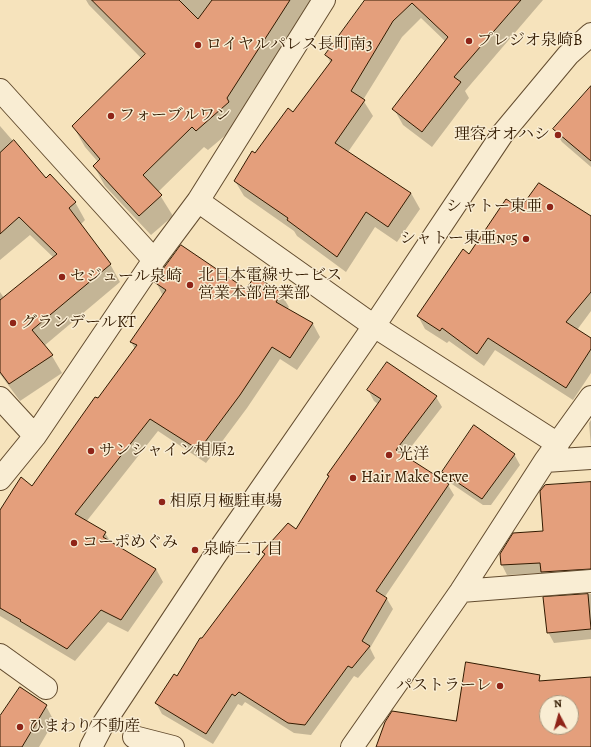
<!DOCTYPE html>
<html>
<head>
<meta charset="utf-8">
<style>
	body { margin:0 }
	#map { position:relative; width:591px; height:747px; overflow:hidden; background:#f6e3bc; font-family:Alegreya,serif }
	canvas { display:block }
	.north { position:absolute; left:539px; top:695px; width:40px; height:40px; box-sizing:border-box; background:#f9edd3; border:1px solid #a9997f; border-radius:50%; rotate:354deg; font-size:11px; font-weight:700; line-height:16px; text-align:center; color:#321a00 }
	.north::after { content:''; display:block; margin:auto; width:14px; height:18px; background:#8f2418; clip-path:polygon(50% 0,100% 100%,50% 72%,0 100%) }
</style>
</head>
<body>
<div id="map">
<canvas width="591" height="747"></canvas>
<div class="north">N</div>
</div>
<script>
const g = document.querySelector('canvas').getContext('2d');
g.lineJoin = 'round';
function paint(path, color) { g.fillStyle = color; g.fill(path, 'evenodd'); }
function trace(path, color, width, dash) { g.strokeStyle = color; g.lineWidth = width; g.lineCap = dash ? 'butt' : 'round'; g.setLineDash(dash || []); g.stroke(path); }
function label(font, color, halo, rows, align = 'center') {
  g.font = font + ' Alegreya,"Noto Serif JP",serif'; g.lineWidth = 3; g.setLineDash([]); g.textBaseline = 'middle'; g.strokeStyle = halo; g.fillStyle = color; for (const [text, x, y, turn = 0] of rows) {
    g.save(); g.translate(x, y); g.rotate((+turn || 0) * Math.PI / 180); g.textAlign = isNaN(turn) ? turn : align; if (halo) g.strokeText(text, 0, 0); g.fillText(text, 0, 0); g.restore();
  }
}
const shadow = new Path2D(`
	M86 0H177L179 2 181 0H315L240 123 208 150 204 147 158 192 173 216 151 235 105 186 94 166 98 162 85 147 73 126 142 59 89 5Z
	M366 0H543L465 91 469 98 432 147 403 125 394 109 446 42 421 18 402 37 363 100 373 116 348 152 411 193 420 209 397 242 375 227 346 272 297 236 294 231 244 196 235 181 256 155 293 113 331 63 326 55Z
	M591 92V167L562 142 554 130Z
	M0 126 46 179 75 202 85 220 80 225 110 264 120 282 44 346 52 356 62 373 20 401 0 374V292L4 298 54 258 30 235 0 260Z
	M520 210 590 216 591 214V311L577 330 591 339V373L573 400 495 350 484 366 449 341 447 343 425 329 418 316 469 255Z
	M156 282 281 294 289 307 287 309 313 324 320 337 297 370 280 359 247 408 206 463 158 431 86 522 105 533 112 544 156 569 163 582 128 632 108 622 75 661 0 616V511L32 487 135 349 131 342 163 296Z
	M368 390 436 397 442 407 404 456 448 485 454 495 384 598 387 599 393 609 370 648 375 658 358 678 354 676 311 735 294 733 245 702 242 706 238 704 213 744 162 714 156 703 177 678 202 640 265 555 264 552 296 530 329 477 328 475 378 404 374 401Z
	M591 420V447L589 423Z
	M514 454 520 465 491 505H483L449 482 443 472Z
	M591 483V538L580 539 582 580 548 582 543 573 507 575 502 565 544 532Z
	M591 594V639L554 643 548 632 544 598Z
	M46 706 54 721 39 747H0V718Z`);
const building = new Path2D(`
	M92 0H179L198 19 212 0H290L227 98 229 102 196 131 192 127 143 175 162 195 139 216 93 166 100 159 72 126 145 54Z
	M365 0H521L454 77 461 82 422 132 392 109 448 37 412 3 393 21 351 91 365 100 335 143 411 193 388 227 366 212 337 257 287 220 288 218 234 181 252 151 255 153 288 108 293 112 332 60 325 55Z
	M591 86V161L553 129Z
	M14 140 46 178 50 174 76 202 69 208 111 264 32 330 53 355 9 384 0 372V300L57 254 19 217 0 234V153Z
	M539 183 591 216V292L566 322 591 338V349L566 388 488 338 477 354 442 328 440 331 417 316 463 249 469 254 506 199 520 208Z
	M181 245 246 289 255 276 282 293 276 302 313 323 290 358 272 347 240 395 199 450 150 419 75 514 106 532 103 537 156 569 121 620 101 610 67 649 20 621 21 620 0 608V510L21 477 32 486 95 397 98 398 137 345 130 342 166 290 154 282Z
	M387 362 437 396 396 450 449 484 376 591 387 598 362 641 370 646 352 668 348 666 305 725 288 723 239 692 235 696 232 694 206 734 155 703 174 674 177 676 200 638H202L265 554 262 552 288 523 296 529 329 476 327 475 381 399 367 390Z
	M474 425 515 454 482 499 442 472Z
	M591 482V569L541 572 540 563 501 565 500 554 513 533 543 531 540 491 545 485Z
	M588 594 591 629 547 633 543 597Z
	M466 662 540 675 539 681 591 677V747H376L385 722 392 711 456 721ZM547 703H571V727H547Z
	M20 687 47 705 22 747H0V716Z`);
const minor = new Path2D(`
	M0 90 154 260
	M198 201 374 326 558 444
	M0 398 35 436
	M545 461 591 458
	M0 479 35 436 154 260 198 201 324 0
	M461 591 591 581
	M0 655 46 688
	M134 737 173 747
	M352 747 461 591 545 461 591 397`);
const tertiary = new Path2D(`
	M91 747 102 726 214 557 374 326 503 133 568 55 591 34`);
const markers = [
	[469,41,4,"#8f2418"],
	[198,45,4,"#8f2418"],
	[111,116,4,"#8f2418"],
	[558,135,4,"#8f2418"],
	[550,207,4,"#8f2418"],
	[526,239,4,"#8f2418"],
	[62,277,4,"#8f2418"],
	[190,285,4,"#8f2418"],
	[13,323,4,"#8f2418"],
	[91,451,4,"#8f2418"],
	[389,455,4,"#8f2418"],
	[353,478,4,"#8f2418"],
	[162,502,4,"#8f2418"],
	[74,543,4,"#8f2418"],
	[195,550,4,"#8f2418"],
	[500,686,4,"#8f2418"],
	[20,727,4,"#8f2418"]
];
const poiNames = [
	["プレジオ泉崎B",477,41],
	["ロイヤルパレス長町南3",206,45],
	["フォーブルワン",119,116],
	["理容オオハシ",550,135,"right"],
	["シャトー東亜",542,207,"right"],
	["シャトー東亜№5",518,239,"right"],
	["北日本電線サービス",198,276],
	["営業本部営業部",198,294],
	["セジュール泉崎",70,277],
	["グランデールKT",21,323],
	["サンシャイン相原2",99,451],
	["光洋",397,455],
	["Hair Make Serve",361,478],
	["相原月極駐車場",170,502],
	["コーポめぐみ",82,543],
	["泉崎二丁目",203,550],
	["パストラーレ",492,686,"right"],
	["ひまわり不動産",28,727]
];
paint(shadow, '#0003');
paint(building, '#e49f7c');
trace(building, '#321a00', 1);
trace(minor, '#634c2f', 24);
trace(tertiary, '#634c2f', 24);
trace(minor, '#f9edd3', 22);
trace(tertiary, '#f9edd3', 22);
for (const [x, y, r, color] of markers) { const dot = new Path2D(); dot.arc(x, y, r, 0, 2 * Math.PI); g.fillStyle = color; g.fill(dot); trace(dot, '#f9edd3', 1.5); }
label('16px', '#321a00', '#f9edd3', poiNames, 'left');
</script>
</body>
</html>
